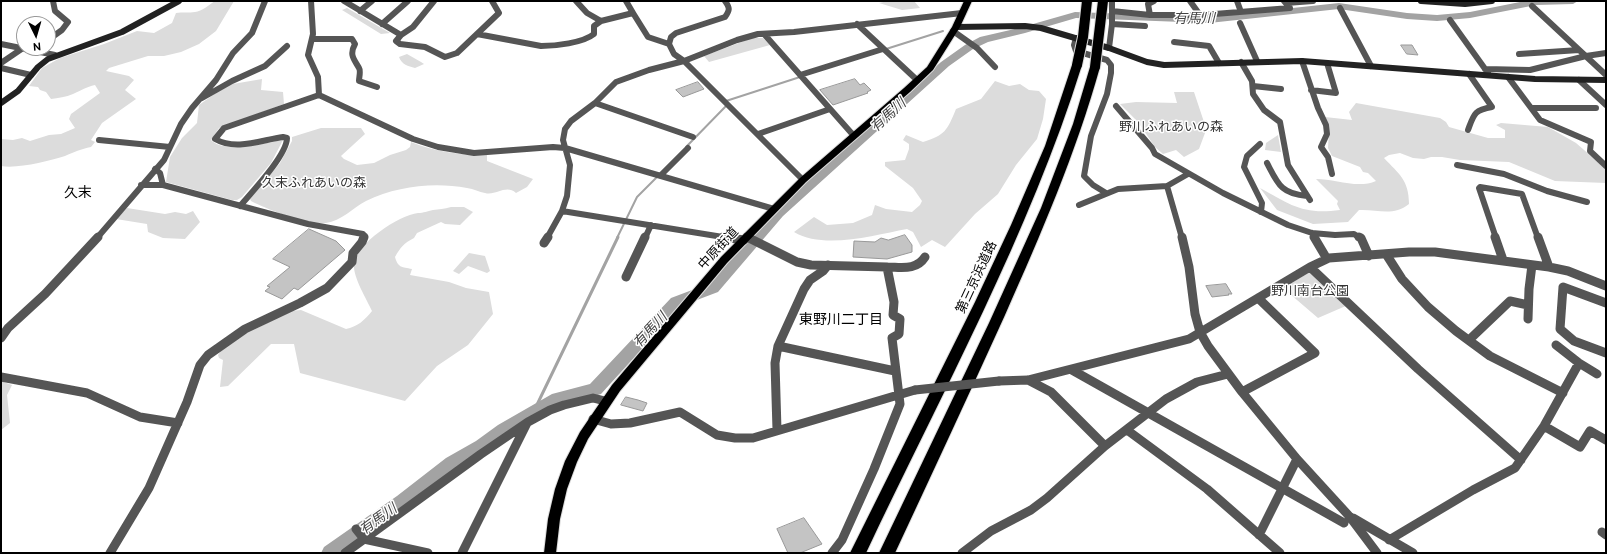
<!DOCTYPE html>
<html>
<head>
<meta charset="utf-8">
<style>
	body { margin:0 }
	#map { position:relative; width:1607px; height:554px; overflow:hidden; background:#fff; font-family:Ubuntu,sans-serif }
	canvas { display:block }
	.frame { position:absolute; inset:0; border:2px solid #000; pointer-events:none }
	.north { position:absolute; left:16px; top:16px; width:40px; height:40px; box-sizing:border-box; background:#fff; border:1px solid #999; border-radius:50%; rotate:175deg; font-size:11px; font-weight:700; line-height:16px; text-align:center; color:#000 }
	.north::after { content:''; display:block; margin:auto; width:14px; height:18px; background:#000; clip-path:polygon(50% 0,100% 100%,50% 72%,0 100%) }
</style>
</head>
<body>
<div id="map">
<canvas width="1607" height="554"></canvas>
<div class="frame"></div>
<div class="north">N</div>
</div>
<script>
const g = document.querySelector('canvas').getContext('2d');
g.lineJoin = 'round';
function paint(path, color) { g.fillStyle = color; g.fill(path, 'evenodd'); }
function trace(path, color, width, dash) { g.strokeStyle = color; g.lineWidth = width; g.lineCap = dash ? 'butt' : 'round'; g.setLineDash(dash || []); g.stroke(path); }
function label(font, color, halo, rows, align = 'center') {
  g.font = font + ' Ubuntu,"Noto Sans JP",sans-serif'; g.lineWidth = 3; g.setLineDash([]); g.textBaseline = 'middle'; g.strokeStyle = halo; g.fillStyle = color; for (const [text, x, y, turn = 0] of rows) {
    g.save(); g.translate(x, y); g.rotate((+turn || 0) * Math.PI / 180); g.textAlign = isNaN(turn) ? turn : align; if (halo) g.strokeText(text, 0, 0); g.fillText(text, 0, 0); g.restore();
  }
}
const green = new Path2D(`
	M215 1H234L216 31 199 44 181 52 164 56H148L109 68 106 71 129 76 134 80 125 90 136 99 102 123 91 140 95 142 91 147C81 149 74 152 65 156 48 161 18 169 1 166V139L13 140 22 138 30 141 49 135 61 134 75 128 69 119 71 114 100 93 95 85C86 87 82 90 73 94 66 97 58 98 51 99L46 92 40 90 38 87 29 86 42 68 60 58 104 44 137 31 154 33 172 23 176 13C182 12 189 13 195 12 202 11 209 5 215 1Z
	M888 1H914L920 8 902 10 879 3Z
	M347 8 390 33 381 34 342 10Z
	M752 38H763L770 45 709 62 704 56Z
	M407 54 421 62 424 64 415 68C408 66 402 65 399 57Z
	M262 79 261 90 283 92 284 104 219 128 211 140C224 154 265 143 283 140L271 163 242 197 237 200H232L166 182 170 157 182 138 197 123 199 105 227 85Z
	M995 81 1009 86 1020 84 1029 90 1039 91 1046 99 1043 119 1037 139 1016 165 998 194 975 214 945 247 932 240 921 247 913 232 907 229C875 235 824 250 794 232L814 217 827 225 853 223 872 215 875 205 886 209 912 212 920 205 922 201 913 188 885 166V162L905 160 909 149V144L903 140 906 135 923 142C945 135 947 131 956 109L981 99Z
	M1174 92H1194L1204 122 1205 133 1199 149 1184 157 1176 150 1163 154 1155 147 1138 122 1120 104 1136 102 1177 103Z
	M1356 103 1440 118 1446 122 1449 127 1488 138H1505V130L1496 125 1501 123 1548 127 1576 143 1606 169V183L1555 181 1509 162 1460 160 1442 157H1431L1424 159 1413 158 1400 153 1389 155 1384 158C1399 174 1409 180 1409 204 1393 217 1377 209 1359 210L1348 222 1313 224 1277 210 1260 188C1291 205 1303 215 1340 210L1337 204 1338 201 1316 179C1335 179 1358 189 1376 181L1368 173 1363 172 1360 167 1332 156 1328 148 1329 130 1325 117 1352 120 1349 112Z
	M321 128H361L365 134 341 156 344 159 357 165 374 163 390 155 406 150 410 147 411 142C436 152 460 155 487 155V161L533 179 527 187 516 193C506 184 496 196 485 193 479 192 474 189 467 188 434 182 397 186 366 201 353 208 341 221 326 223 310 226 266 209 251 201L250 199 280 163 292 141V137Z
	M1278 135 1281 152 1265 150 1266 143Z
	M451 207H464L473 212 460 225 445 224 441 222 417 233 414 238C404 243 400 248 395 257 398 268 402 267 412 269L410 275 449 282 466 288 489 292 493 314 468 345 437 366 405 401 300 373 294 344H271L228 386 220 387 223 360 219 358 218 355 222 349 235 339 291 311 301 310 346 329C357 327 365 320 372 311 367 300 353 277 354 265 355 244 399 215 418 213 424 213 427 211 433 210 439 209 444 209 451 207Z
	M127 208 165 214 175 212 186 214 193 211 200 222 185 239 163 238 148 232 147 224 116 219Z
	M469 253 485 256 490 271 487 273 468 266 459 274 453 271Z
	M1310 272 1348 305 1318 318 1283 288Z
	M1 381 12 385 7 395 10 423 1 430Z`);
const streamFar1 = new Path2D(`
	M886 49 943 31
	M726 101 800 77
	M686 147 727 105
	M617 238 637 197 657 177`);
const stream = new Path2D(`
	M533 413 618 237`);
const river = new Path2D(`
	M1525 1H1578L1573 4 1536 5 1470 18 1437 21 1407 19 1339 9 1209 23 1076 18 1025 33 988 42 973 49 949 66 783 216 718 292 681 306 601 394 563 405 510 435 488 451 458 470 411 508 347 553H321L324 547 397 496 446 458 476 441 498 425 552 394 590 384 671 298 708 284 773 210 941 62 965 45 980 37 1019 28 1075 12 1209 17 1339 3 1407 13 1437 15 1470 12Z`);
const building = new Path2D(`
	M1401 45H1412L1418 55 1407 54Z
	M855 79 860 85 864 83 871 90 867 92 868 93 833 105 820 90Z
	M698 82 704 89 683 97 676 90Z
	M309 229 336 241 345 250 298 290 294 288 282 299 265 291 270 287 267 286 290 267 273 259Z
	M905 235 912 245V252L887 259 853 257 854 241 875 242 881 238 888 240Z
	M1226 284 1232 294H1228L1229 295 1212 297 1206 286Z
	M626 397 638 400 647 403 643 411 621 405Z
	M804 518 822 544 800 553H788L777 529Z`);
const streetFar1 = new Path2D(`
	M311 1 313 34 308 55 318 77 319 95 413 139 438 147 474 153 553 147 565 148 774 209
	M344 1 401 35
	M434 1 413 27 401 35 396 41 400 44 425 47 445 57 457 53 499 13 492 1
	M576 1 587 13 601 21
	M626 1 633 13
	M1190 1 1200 15
	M1237 1 1241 12
	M1286 3 1313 1
	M1532 6 1606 75
	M1340 8 1371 66
	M360 11 372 1
	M1112 11 1150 15H1202L1290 8 1284 1
	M1150 15 1148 4 1154 1
	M1450 20 1488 73
	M1240 23 1257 61
	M382 24 408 1
	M857 24 917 80
	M1112 24 1145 26
	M953 31 977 48 995 67
	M477 34 541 46C555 46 583 43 594 34V26L601 21 633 13 648 37 669 44 674 54 684 61 803 180
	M764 34 854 136
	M1076 38 1074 45 1076 51 1107 60 1111 65V73L1107 94 1091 136 1084 176 1093 185 1106 193
	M314 39H352L355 44C349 55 354 59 359 68 361 71 359 77 359 81L377 87
	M48 40 62 30 68 22 55 11 53 1
	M1174 42 1209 46 1219 63
	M1 44 55 55
	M669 44 671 37 676 33 725 17C730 10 730 8 725 1
	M1109 48 1112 24V1
	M1519 54 1579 50
	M1302 61 1318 108 1326 125 1327 134 1321 147 1328 157 1332 174
	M1241 62 1252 81 1253 94 1264 110 1280 122 1288 165 1310 200
	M1 63 23 48
	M1 68 31 75
	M1485 69 1530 70 1586 56 1606 53
	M800 75 883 49
	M1508 77 1540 120 1591 142 1590 151 1606 166
	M1579 80 1606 105
	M1253 86 1281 89
	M1311 90 1336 93 1327 63
	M202 98 232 81 265 66 287 46
	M595 103 693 137
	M1116 106 1152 148 1155 154 1223 193 1288 225 1312 233 1335 235 1354 234 1360 238
	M1532 108H1596
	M1468 130C1474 114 1474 110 1492 107L1469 74
	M758 134 830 109
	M99 140 170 147
	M1260 144 1247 156 1244 167 1262 203 1261 212
	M1267 163C1278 184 1281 194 1307 196
	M1457 165 1504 174 1547 191 1587 202
	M155 169 160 173 163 185 308 224 363 234 364 238
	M661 175 688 148
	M141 185H163
	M1167 186 1182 238
	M1079 205 1118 189 1167 186 1188 174
	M240 206C252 192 287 155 287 138L283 137C261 140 236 151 215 139L224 128 319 95
	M562 211 729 238
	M1312 233 1315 238
	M97 238 164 160 181 124 192 108 216 80 233 53 252 33 265 1
	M547 238 562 211 567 196 570 165 563 140 565 129 571 121 595 103 616 82 649 70 684 61 737 40 758 34 794 32 962 13
	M645 238 651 225
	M1496 238 1479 188 1480 187 1522 194 1538 238`);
const street = new Path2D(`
	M723 237 744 240
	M747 237 797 262 811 265 887 267 894 302 893 315 900 319 899 334 892 338 900 404 874 469 842 540 832 553
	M1182 237 1189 267 1195 314 1200 332 1208 346 1242 392 1297 459 1350 517 1377 553
	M1314 237 1327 259
	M1359 237 1361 238 1369 256
	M1495 237 1503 260
	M1538 237 1549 267
	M544 243 548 237
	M1386 254 1402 279 1428 307 1456 331 1490 356 1563 393
	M887 267C901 267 916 271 925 257
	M1310 267 1418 369 1521 460
	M626 277 645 237
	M1606 303 1563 287 1560 329 1574 341 1606 353
	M1528 319 1529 289 1532 265
	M1 338 8 328 45 294 98 237
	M1469 340 1510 301 1528 305
	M1556 345 1579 363 1597 374
	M778 346 895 371
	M1072 370 1344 523
	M1 377 87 393 140 417 178 423
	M1028 380 1051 392 1105 446
	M999 381 1028 380 1189 339 1310 267 1329 258 1409 252H1435L1549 267 1568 271 1606 286
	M1242 392 1315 353 1258 298
	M593 419 611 424 630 423 680 412 717 435 735 438H753L915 390
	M1544 426 1580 447 1590 431 1606 440
	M777 430 775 363 778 346 804 289 810 280 823 271 828 265
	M1127 430 1207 489 1280 553
	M1353 518 1413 553
	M356 529 364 539 428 553
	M1602 532 1606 535
	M1259 535 1297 459
	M1389 540 1473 490 1515 468 1544 426 1579 363
	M110 553 149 488 187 402 200 365 208 355 245 329 300 303 327 288 352 262 353 253 362 242 364 237
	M345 553 481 454 528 422 550 410 564 405 593 398 605 401
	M462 553 527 423
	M962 553 991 531 1031 510 1047 498 1105 446 1166 399 1197 382 1228 374`);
const secondary = new Path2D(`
	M1421 1 1465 4 1492 1
	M956 27 1025 26 1041 28 1109 48 1147 62 1164 65 1302 61 1535 79 1606 80
	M1 103 18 91 38 67 48 59 122 32 179 1`);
const primary = new Path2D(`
	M964 1H972L960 27 933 70 910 92 806 182 727 263 620 391 588 439 577 462 567 489 560 519 556 553H544L548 519 555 489 565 461 580 432 612 385 721 257 800 178 904 88 927 67 952 27Z`);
const highway = new Path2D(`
	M1077 62 1082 65C1029 235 942 392 866 553H850L975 302 1011 225 1045 146 1072 65Z
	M1095 64 1100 67C1076 153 1041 234 1005 315 969 394 932 474 895 553H879L989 323 1041 208 1073 124 1090 67Z`);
const streetBridge = new Path2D(`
	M915 390 999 381`);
const highwayBridge = new Path2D(`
	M1077 65 1083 37 1087 1
	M1095 67 1103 1`);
const parkNames = [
	["野川ふれあいの森",1171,127],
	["久末ふれあいの森",314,183],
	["野川南台公園",1310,291]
];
const streetNames = [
	["中原街道",718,248,-47],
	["第三京浜道路",976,277,-65]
];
const waterNames = [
	["有馬川",1194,18],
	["有馬川",888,115,-42],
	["有馬川",650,330,-47],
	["有馬川",378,519,-36]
];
const neighbourhoodNames = [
	["久末",78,192],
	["東野川二丁目",841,319]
];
paint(green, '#dcdcdc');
trace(streamFar1, '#a3a3a3', 2);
trace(stream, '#a3a3a3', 3);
paint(river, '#a3a3a3');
paint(building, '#c4c4c4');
trace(building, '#999', 1);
trace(primary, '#dbdbdb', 2);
trace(highway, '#dbdbdb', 2);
trace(streetFar1, '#555', 6);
trace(street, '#555', 9);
trace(secondary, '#222', 6);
paint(primary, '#000');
paint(highway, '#000');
trace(highwayBridge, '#dbdbdb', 12, []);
trace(streetBridge, '#555', 9);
trace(highwayBridge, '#000', 10);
label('13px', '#333', '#fff', parkNames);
label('13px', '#000', '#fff', streetNames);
label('italic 14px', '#444', '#fff', waterNames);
label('14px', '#000', '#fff', neighbourhoodNames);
</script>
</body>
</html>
